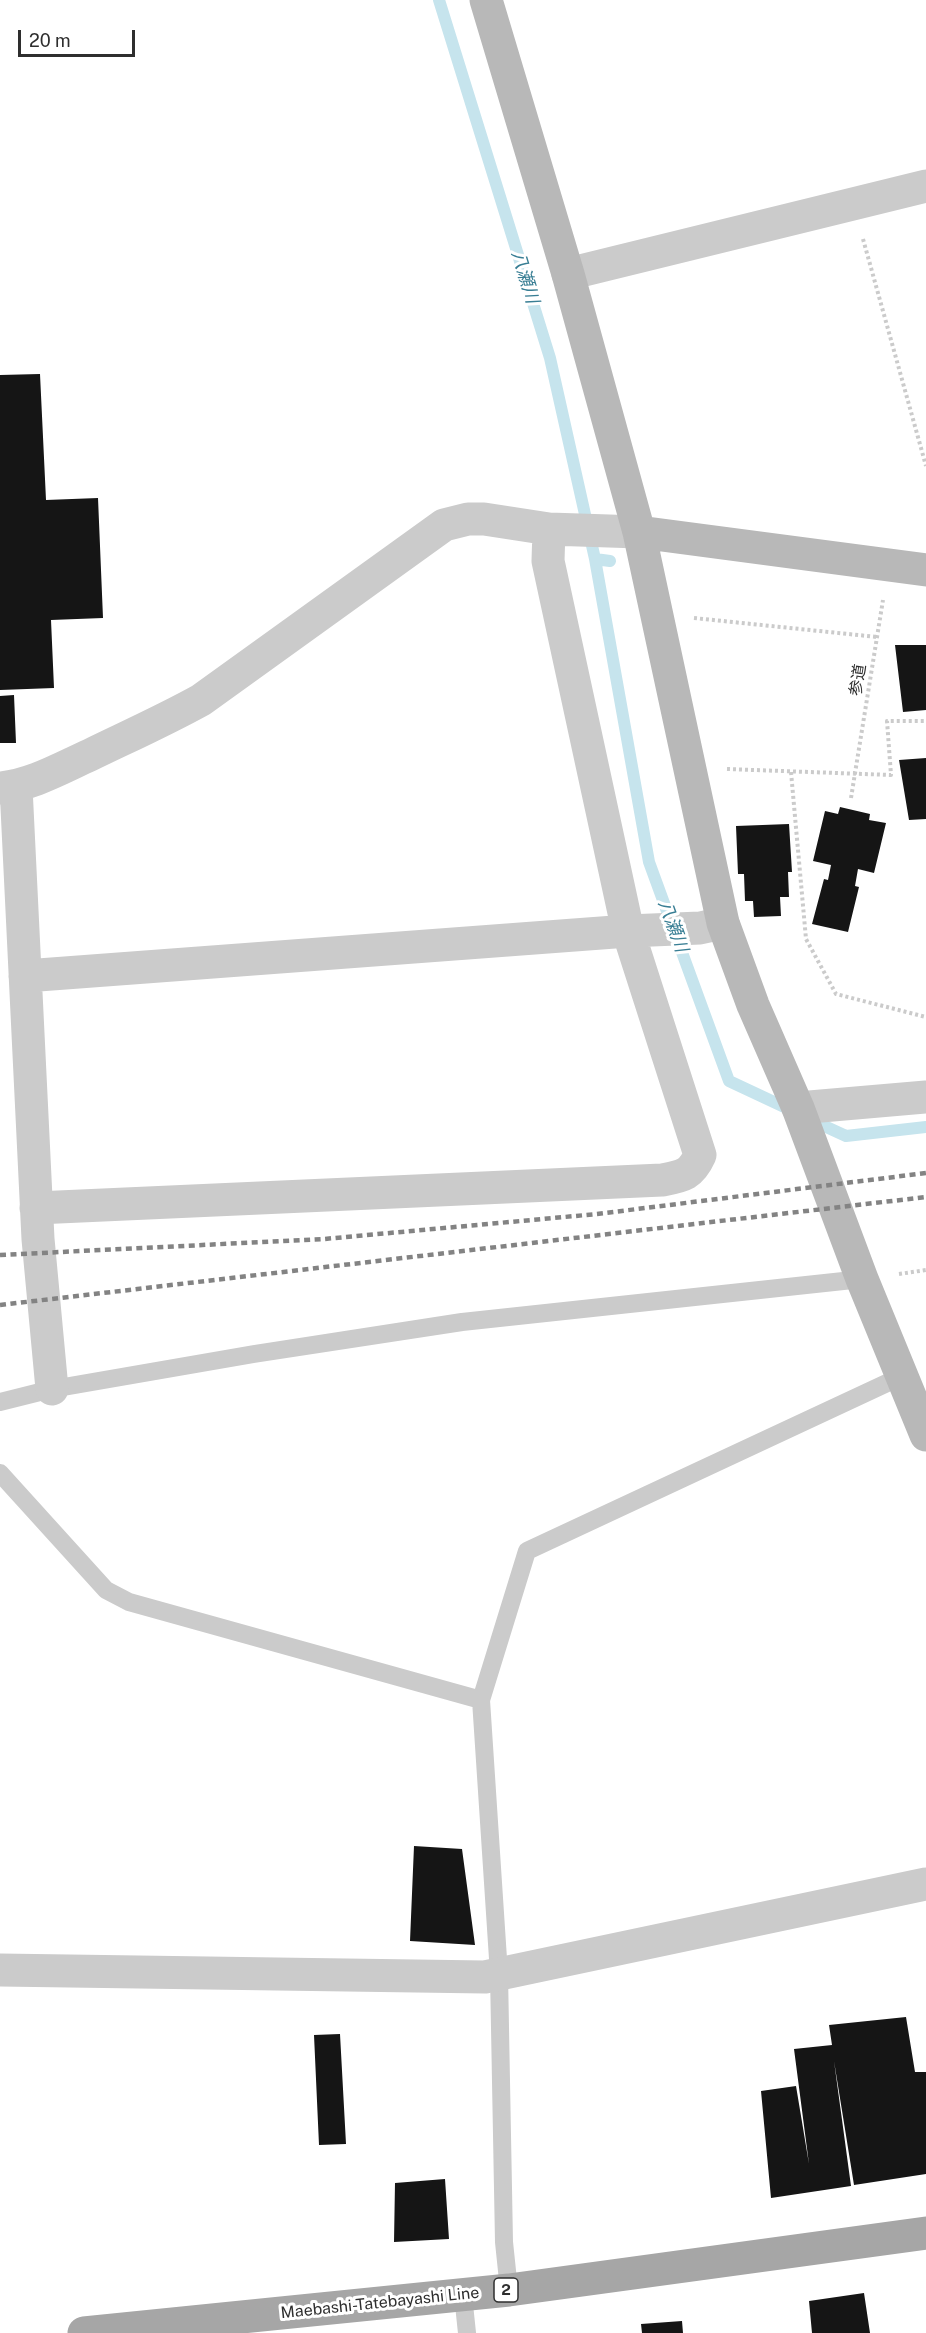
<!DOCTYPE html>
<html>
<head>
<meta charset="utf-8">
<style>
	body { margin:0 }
	#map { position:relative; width:926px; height:2333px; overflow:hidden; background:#fff; font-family:"Public Sans",sans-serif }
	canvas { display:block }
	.scale { position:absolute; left:18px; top:30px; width:117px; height:27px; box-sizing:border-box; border:3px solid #2e2e2e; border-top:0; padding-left:8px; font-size:18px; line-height:21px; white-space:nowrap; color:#2e2e2e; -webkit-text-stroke:4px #fff; paint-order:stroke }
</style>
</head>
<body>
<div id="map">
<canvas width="926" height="2333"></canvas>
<div class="scale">20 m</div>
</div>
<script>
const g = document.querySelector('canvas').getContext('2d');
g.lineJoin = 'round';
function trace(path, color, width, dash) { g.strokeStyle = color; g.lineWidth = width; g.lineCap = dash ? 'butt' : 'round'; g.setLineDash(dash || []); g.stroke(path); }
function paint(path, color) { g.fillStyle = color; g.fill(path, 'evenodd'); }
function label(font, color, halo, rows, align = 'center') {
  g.font = font + ' "Public Sans","Noto Sans JP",sans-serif'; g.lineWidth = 6; g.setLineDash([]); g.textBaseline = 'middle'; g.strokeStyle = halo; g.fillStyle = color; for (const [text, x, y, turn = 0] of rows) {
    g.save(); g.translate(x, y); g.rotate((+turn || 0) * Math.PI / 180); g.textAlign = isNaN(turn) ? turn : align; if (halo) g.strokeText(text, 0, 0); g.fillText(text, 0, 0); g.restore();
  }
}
const stream = new Path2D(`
	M439 0 550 358 595 559 610 561
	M595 559 649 862 729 1081 793 1111
	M809 1119 846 1136 926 1127`);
const building = new Path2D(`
	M40 374 46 500 98 498 103 618 51 620 54 688 0 690V375Z
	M895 645H926V710L903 712Z
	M14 695 16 743H0V696Z
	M926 758V819L909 820 899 760Z
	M840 807 870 814 869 820 886 823 874 873 858 869 855 886 859 887 848 932 812 924 824 879 828 880 831 865 813 861 825 811 838 814Z
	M789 824 792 872H788L789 897H780L781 916 754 917 753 901H745L744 874H738L736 826Z
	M414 1846 462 1849 475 1945 410 1941Z
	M906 2017 915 2072H926V2174L854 2185 834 2061 851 2186 771 2198 761 2091 796 2086 809 2164 794 2049 832 2045 829 2025Z
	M340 2034 346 2144 319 2145 314 2035Z
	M445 2179 449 2239 394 2242 395 2183Z
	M864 2293 870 2333H812L809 2301Z
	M682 2321 683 2333H642L641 2324Z`);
const path = new Path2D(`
	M863 239 926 466
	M694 618 877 637
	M727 769 891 775 887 721H926
	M791 772 806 939 836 994 926 1017
	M851 798 883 600
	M899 1274 926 1270`);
const lane = new Path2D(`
	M0 1402 52 1389 254 1354 462 1322 862 1279
	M0 1473 106 1590 129 1602 481 1700
	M509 2290 504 2242 499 1974 481 1700 527 1551 902 1376
	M463 2295 467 2333`);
const street = new Path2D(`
	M568 274 926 186
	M16 787 38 1239 52 1389
	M0 788C32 785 61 768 90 755 127 737 165 720 201 700L444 525 468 519H484L549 529 639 532
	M25 976 628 931 700 928 723 923
	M798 1108 926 1097
	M36 1208 662 1180C683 1176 691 1175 700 1155L628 931 548 561 549 529
	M0 1970 485 1977 926 1884`);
const secondary = new Path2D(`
	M486 0 568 274 639 532 723 923 753 1005 798 1108 862 1279 926 1435
	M639 532 926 570`);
const primary = new Path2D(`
	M84 2333 509 2290 926 2233`);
const rail = new Path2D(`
	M0 1255 324 1239 597 1214 926 1173
	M0 1305 926 1197`);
const shields = [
	[506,2290,24]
];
const shieldNames = [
	["2",506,2290]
];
const streetNames = [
	["参道",858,680,-81],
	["Maebashi-Tatebayashi Line",380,2303,-6]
];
const waterNames = [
	["八瀬川",525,277,73],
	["八瀬川",673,926,70]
];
trace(stream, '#c6e4ed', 12);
paint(building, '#151515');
trace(path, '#cbcbcb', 4, [3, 3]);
trace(lane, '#cbcbcb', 18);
trace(street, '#cbcbcb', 33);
trace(secondary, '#b8b8b8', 33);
trace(primary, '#a6a6a6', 33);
trace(rail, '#838383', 4.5, [6, 4.5]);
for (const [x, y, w] of shields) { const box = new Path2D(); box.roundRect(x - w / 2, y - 12, w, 24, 4.5); g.fillStyle = '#fff'; g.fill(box); trace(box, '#2e2e2e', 1.5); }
label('bold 15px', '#2e2e2e', null, shieldNames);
label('16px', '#2e2e2e', '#fff', streetNames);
label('italic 18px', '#387e94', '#fff', waterNames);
</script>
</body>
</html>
